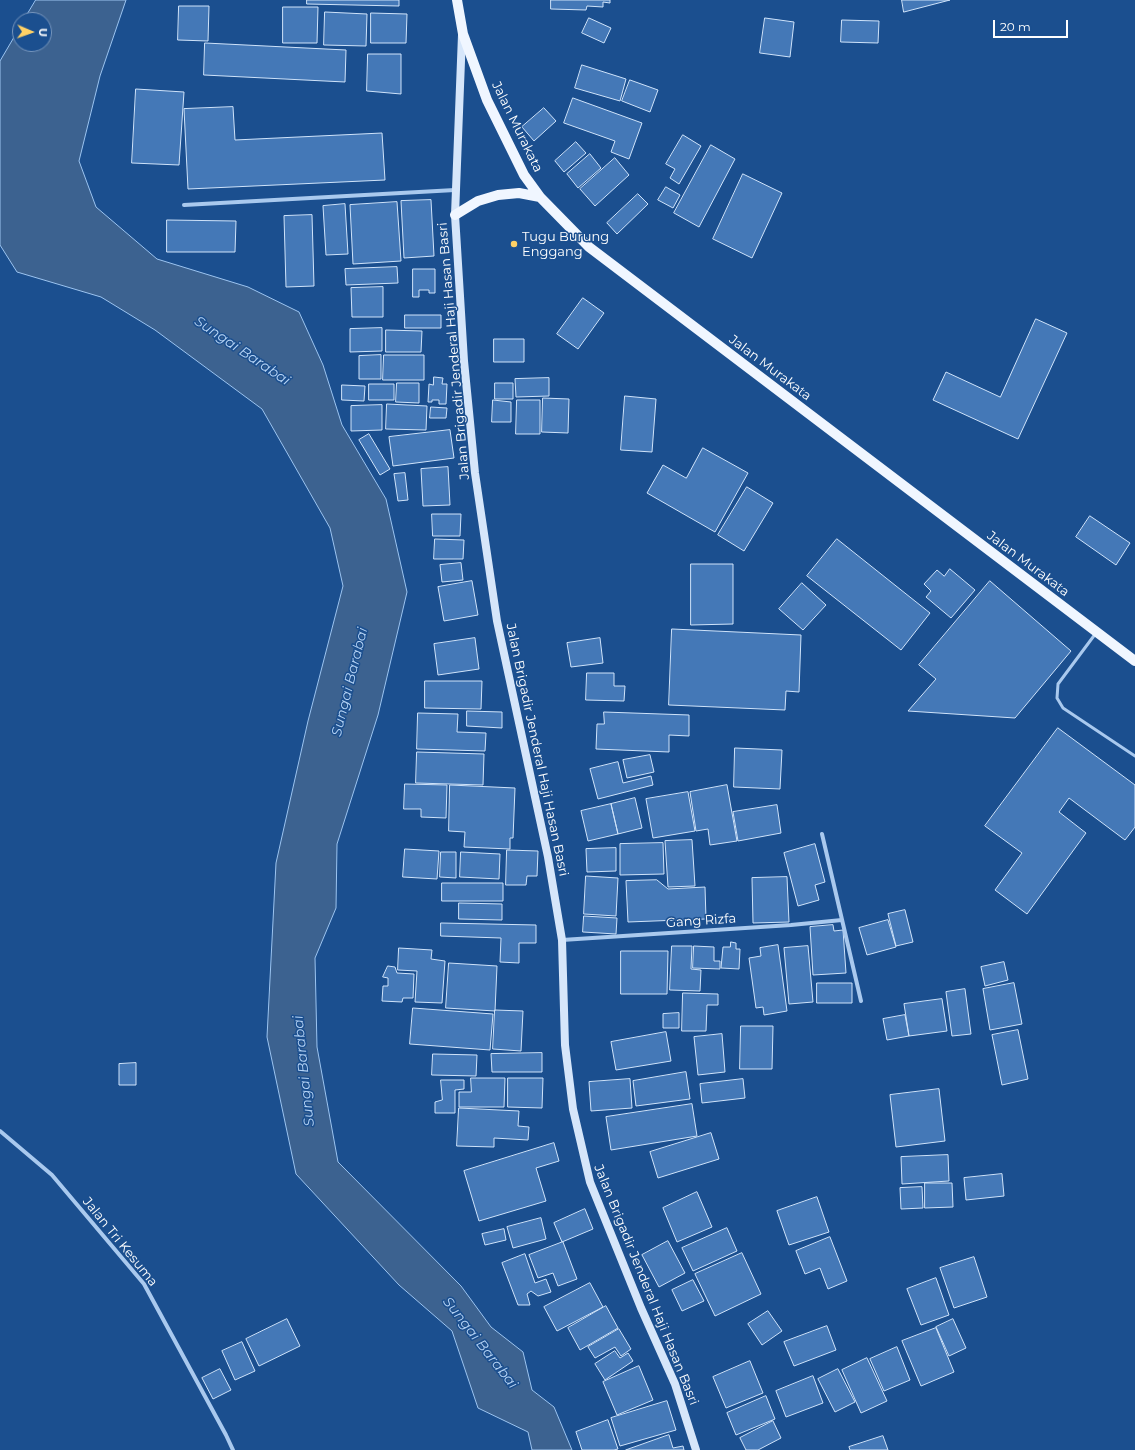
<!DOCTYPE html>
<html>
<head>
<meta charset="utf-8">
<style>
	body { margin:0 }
	#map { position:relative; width:1135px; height:1450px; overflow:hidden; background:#1b4f8f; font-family:Montserrat,sans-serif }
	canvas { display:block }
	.north { position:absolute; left:12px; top:12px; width:40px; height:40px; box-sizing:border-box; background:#1b4f8f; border:1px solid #7695bc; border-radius:50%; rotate:92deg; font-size:11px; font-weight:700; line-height:16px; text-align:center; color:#fff }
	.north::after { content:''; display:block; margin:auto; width:14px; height:18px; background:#ffd166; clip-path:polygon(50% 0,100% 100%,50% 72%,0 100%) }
	.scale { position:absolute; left:993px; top:20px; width:75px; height:18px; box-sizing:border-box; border:2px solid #fff; border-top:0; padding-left:5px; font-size:12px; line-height:14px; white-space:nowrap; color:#fff; -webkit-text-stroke:3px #1b4f8f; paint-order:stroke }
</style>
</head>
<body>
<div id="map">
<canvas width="1135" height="1450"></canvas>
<div class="north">U</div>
<div class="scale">20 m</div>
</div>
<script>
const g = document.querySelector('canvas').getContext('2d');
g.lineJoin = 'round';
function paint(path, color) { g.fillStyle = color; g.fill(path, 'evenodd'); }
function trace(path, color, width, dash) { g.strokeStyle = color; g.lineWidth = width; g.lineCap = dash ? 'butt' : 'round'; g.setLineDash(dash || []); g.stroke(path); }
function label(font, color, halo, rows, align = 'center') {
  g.font = font + ' Montserrat,sans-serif'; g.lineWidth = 3; g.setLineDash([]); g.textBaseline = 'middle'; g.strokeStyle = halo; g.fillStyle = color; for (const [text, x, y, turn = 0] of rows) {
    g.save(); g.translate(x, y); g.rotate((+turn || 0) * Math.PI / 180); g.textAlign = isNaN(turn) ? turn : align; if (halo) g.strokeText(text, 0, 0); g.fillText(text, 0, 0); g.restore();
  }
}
const water = new Path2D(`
	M36 0H126L100 76 79 161 96 207 157 259 248 287 299 312 323 365 342 425 386 499 407 592 378 715 337 844 336 908 315 958 317 1047 338 1162 461 1286 491 1327 523 1352 532 1390 554 1407 572 1450H532L528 1432 478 1408 452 1331 399 1285 296 1174 267 1037 276 863 308 721 343 586 330 528 262 409 155 330 101 297 17 272 0 245V61L20 27V44H44V20H24Z`);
const building = new Path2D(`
	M307 0H399V6L307 4Z
	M551 0H610V3L603 2V7L587 6 586 10 551 9Z
	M902 0H950L904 12Z
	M179 6H209L208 41 178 40Z
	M283 7H318L317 43H283Z
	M325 12 367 14 366 46 324 45Z
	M371 13 407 14 406 43H371Z
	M589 18 611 28 604 43 582 33Z
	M765 18 794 22 790 57 760 53Z
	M842 20 879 21 878 43 841 42Z
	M205 43 346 50 345 82 204 75Z
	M368 54H401V94L367 91Z
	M582 65 626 79 620 101 575 88Z
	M630 80 658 90 650 112 622 101Z
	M136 89 184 92 179 165 132 163Z
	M573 98 642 123 629 159 611 152 615 141 564 123Z
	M233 107 235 140 382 133 385 180 188 189 184 109Z
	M544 108 556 121 534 141 522 127Z
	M683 135 701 146 679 184 670 178 675 169 666 164Z
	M576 142 586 153 564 172 555 161Z
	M711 145 735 159 699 227 674 213Z
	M590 154 601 168 578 188 567 174Z
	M615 158 629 175 595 206 580 189Z
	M743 174 782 193 752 258 713 239Z
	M666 187 680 195 673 208 658 200Z
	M638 194 648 204 617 234 607 223Z
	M431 200 434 256 404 258 401 201Z
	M397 202 401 261 353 264 350 205Z
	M345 204 348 254 326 255 323 206Z
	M312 215 314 286 286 287 284 216Z
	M167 220 236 221 235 252H167Z
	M397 267 398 283 346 285 345 269Z
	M413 269H435V293H429V290H419V297H413Z
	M383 287V317H352L351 288Z
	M583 298 604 313 578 349 557 334Z
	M405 315H441V328H405Z
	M1036 319 1067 333 1018 439 933 400 946 372 1000 397Z
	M382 328V351L350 352V329Z
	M386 330 422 331 421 352H386Z
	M494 339H524V362H494Z
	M381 355V379H359V356Z
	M384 355H424V380H383Z
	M434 377 443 378 442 384H447L446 404H439V400H432V402H428L429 384 433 385Z
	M549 378V396L516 397 515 379Z
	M397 383H419V403L396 402Z
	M495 383H513V399H495Z
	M369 384H394V400H369Z
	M342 385 365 386 364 401 342 400Z
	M625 396 656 399 652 452 621 450Z
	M543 398 569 399 568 433 542 432Z
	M493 400 511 402V422H492Z
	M517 400H540V434H516Z
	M387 404 427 406 426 430 386 429Z
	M382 405V430L351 431V406Z
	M431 407 447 408 446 418H430Z
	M450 430 454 458 393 466 389 437Z
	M369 434 390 469 380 475 359 440Z
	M703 448 748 473 715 532 647 493 663 465 686 478Z
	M448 467 450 505 423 506 421 469Z
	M405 473 408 500 398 501 394 474Z
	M747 487 773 503 744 551 718 535Z
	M432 514H461L460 536H433Z
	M1090 516 1130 543 1116 565 1076 537Z
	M435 539 464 540 463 559H434Z
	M837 539 930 613 901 650 807 576Z
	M461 563 463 580 442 582 440 565Z
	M691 564H733V624L691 625Z
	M950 569 975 590 951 618 926 597 931 591 924 584 937 570 944 576Z
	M472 581 478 615 444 621 438 587Z
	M990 581 1071 651 1015 718 908 711 936 679 919 665Z
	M802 583 826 605 803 630 779 609Z
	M672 629 801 635 799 692 786 691 785 710 669 705Z
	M475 638 479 669 438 675 434 644Z
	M600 638 603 663 571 667 567 643Z
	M587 673H614V686H625L624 701 586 700Z
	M425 681H482L481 709 425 708Z
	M467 711 502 712V728L467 726Z
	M604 712 689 715V736L669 735V752L596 749 597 724H604Z
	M418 713 458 714 457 732 486 733 485 751 417 749Z
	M1058 728 1135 785V827L1125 840 1069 798 1059 812 1086 833 1027 914 995 890 1022 853 985 826Z
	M735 748 782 750 780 789 734 787Z
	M417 752 484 754 483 785 416 783Z
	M650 755 654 772 627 778 623 760Z
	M618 762 623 783 651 776 653 785 598 799 590 769Z
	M405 784 447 785 446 818 421 817V809H404Z
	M450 785 515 788 513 838H510V849L464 847 465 832 449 831Z
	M727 785 737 841 710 845 708 829 696 831 690 792Z
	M688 792 695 831 653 838 646 799Z
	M635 798 642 828 618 834 611 804Z
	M611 804 618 834 588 841 581 811Z
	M777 805 781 833 738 841 733 812Z
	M692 840 695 886 668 887 665 841Z
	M663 843 664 874 620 875V844Z
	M815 844 825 882 815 885 819 900 798 906 784 853Z
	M616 848V871L587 872 586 849Z
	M405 849 439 851 437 879 403 877Z
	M507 850 538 851 537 876H527L526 885H506Z
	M441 852H456V878L440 877Z
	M461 852 500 854 499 879 460 877Z
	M586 876 618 878 616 916 584 914Z
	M787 877 789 922 753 923 752 878Z
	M657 880 668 889 705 887 706 919 628 922 626 881Z
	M442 883H503V901H442Z
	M459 903 502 904V920L459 919Z
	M905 910 913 942 896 946 888 914Z
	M584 916 617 918 616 934 583 932Z
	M888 920 896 947 867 955 859 928Z
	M441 923 536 925V943H519V963L500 962 501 938 441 936Z
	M833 925 834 931 843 930 846 973 813 975 810 927Z
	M731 942 736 943V949H740L739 969 721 968 723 947H730Z
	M778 945 787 1011 764 1015 763 1007 756 1008 749 958 761 956 760 948Z
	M672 946H692L691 969 701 970 700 991 670 990Z
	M694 946 714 947V961H720V969L693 968Z
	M808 946 813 1002 789 1004 784 948Z
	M399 948 432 950 431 959 445 961 442 1003 415 1002 417 971 398 970Z
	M621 951H668L667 994H621Z
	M1004 962 1008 980 985 986 981 967Z
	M449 963 497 966 495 1011 446 1008Z
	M388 966 395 967 397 973 414 974 413 998H403L402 1002 382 1001 383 986H388V978L383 977Z
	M817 983H852V1003H817Z
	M1014 983 1022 1024 990 1030 983 989Z
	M965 989 971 1034 952 1036 946 992Z
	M683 993 718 994V1005H707L706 1031H682Z
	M942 999 947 1031 909 1036 904 1004Z
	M413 1008 493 1014 490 1050 410 1044Z
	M495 1010 523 1011 521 1051 493 1049Z
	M679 1013V1028H663V1014Z
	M905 1015 909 1036 887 1040 883 1019Z
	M741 1026H773L772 1069H740Z
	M1018 1030 1028 1079 1002 1085 992 1035Z
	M666 1032 671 1061 616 1070 611 1042Z
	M722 1034 725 1072 698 1075 694 1037Z
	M542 1053V1072H492L491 1054Z
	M433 1054 477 1055 476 1076 432 1075Z
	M136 1063V1085H119V1064Z
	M686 1072 690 1099 636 1106 633 1081Z
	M471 1078H505L504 1107H459V1092H471Z
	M508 1078H543L542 1108 508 1107Z
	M630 1079 632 1108 591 1111 589 1082Z
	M743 1079 745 1098 702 1103 700 1084Z
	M441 1080H464V1089L455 1090V1113H435V1102L442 1100Z
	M939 1089 945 1141 896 1147 890 1095Z
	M692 1104 697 1136 611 1150 606 1117Z
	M459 1108 519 1111 518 1126 529 1127 528 1140 494 1138V1147L457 1146Z
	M711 1133 719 1159 658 1178 650 1152Z
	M554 1143 559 1161 536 1168 546 1201 479 1221 464 1171Z
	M948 1155 949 1181 902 1184 901 1157Z
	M1002 1174 1004 1196 966 1200 964 1178Z
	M925 1183H952L953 1207 925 1208Z
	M922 1187 923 1208 901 1209 900 1188Z
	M697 1192 712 1227 677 1242 663 1208Z
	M817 1197 829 1232 789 1245 777 1211Z
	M585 1209 593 1229 562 1242 554 1223Z
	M541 1218 546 1239 513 1248 507 1227Z
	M727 1228 737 1251 693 1271 682 1248Z
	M504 1229 506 1240 485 1245 482 1234Z
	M830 1237 847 1281 828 1289 820 1268 805 1274 796 1251Z
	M668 1241 685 1273 659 1287 642 1255Z
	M563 1242 577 1279 558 1286 553 1273 538 1278 529 1255Z
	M742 1253 761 1294 715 1316 695 1274Z
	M525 1254 535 1283 546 1279 551 1292 538 1296 531 1291 527 1294 530 1305H518L502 1263Z
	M974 1257 987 1297 954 1308 940 1268Z
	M936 1278 949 1315 921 1325 907 1289Z
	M693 1280 704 1301 682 1311 672 1290Z
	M590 1283 603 1307 557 1331 544 1307Z
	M606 1306 618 1328 580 1350 568 1328Z
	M768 1311 782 1331 762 1345 748 1324Z
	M287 1319 300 1346 259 1366 246 1339Z
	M953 1319 966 1348 949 1356 936 1327Z
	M827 1326 836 1350 794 1366 784 1342Z
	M936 1328 954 1372 921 1386 902 1341Z
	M619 1329 631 1349 621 1356 615 1347 595 1358 588 1347Z
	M242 1342 255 1371 235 1380 222 1351Z
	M897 1347 910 1380 884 1391 870 1359Z
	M615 1351 620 1358 628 1353 633 1361 605 1380 595 1364Z
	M867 1358 887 1401 861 1413 842 1370Z
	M750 1361 763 1393 726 1408 713 1377Z
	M639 1366 653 1400 617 1415 603 1382Z
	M220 1369 231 1390 213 1399 202 1378Z
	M838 1369 855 1402 835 1412 818 1379Z
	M813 1376 823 1403 786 1417 776 1391Z
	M766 1396 775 1419 736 1435 727 1413Z
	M667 1401 676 1430 620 1446 611 1418Z
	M608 1420 618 1449 614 1450H582L576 1432Z
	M773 1421 781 1438 758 1450H746L740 1438Z
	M669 1435 673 1448 683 1446 684 1450H626Z
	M883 1436 888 1450H850L849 1447Z`);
const lane = new Path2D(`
	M1096 633 1058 684 1057 698 1063 708 1135 756`);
const street = new Path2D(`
	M184 205 455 190
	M822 834 861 1001
	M562 940 791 925 842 920
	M0 1131 52 1175 144 1284 226 1435 233 1450`);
const secondary = new Path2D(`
	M462 35 455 215 464 361 475 473 497 621 548 857 562 940 565 1045 573 1109 590 1182 641 1308 675 1384 696 1450`);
const primary = new Path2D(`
	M457 0 463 34 487 100 524 175 540 197 589 247 1135 661
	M455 215 478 201 498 195 519 193 540 197`);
const markers = [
	[514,244,4,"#ffd166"]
];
const streetNames = [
	["Jalan Murakata",517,127,64],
	["Jalan Brigadir Jenderal Haji Hasan Basri",454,351,-95],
	["Jalan Murakata",770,368,37],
	["Jalan Murakata",1028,564,37],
	["Jalan Brigadir Jenderal Haji Hasan Basri",537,750,78],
	["Gang Rizfa",701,921,-4],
	["Jalan Tri Kesuma",120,1242,51],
	["Jalan Brigadir Jenderal Haji Hasan Basri",646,1285,68]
];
const poiNames = [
	["Tugu Burung",522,237],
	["Enggang",522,252]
];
const waterNames = [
	["Sungai Barabai",242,351,34],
	["Sungai Barabai",350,682,-76],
	["Sungai Barabai",304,1071,-96],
	["Sungai Barabai",480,1343,52]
];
paint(water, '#3c6290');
trace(water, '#9cc4f0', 1);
paint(building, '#4478b7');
trace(building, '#cfe3fa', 1);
trace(lane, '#a9c9ee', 3);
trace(street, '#a9c9ee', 4);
trace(secondary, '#d6e6fa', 8);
trace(primary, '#f0f6ff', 10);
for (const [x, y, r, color] of markers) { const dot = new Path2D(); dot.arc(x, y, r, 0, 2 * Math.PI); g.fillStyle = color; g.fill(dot); trace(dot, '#1b4f8f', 1.5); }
label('13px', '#fff', '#1b4f8f', streetNames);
label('13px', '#fff', '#1b4f8f', poiNames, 'left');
label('italic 14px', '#b5d3f5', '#1b4f8f', waterNames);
</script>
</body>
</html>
